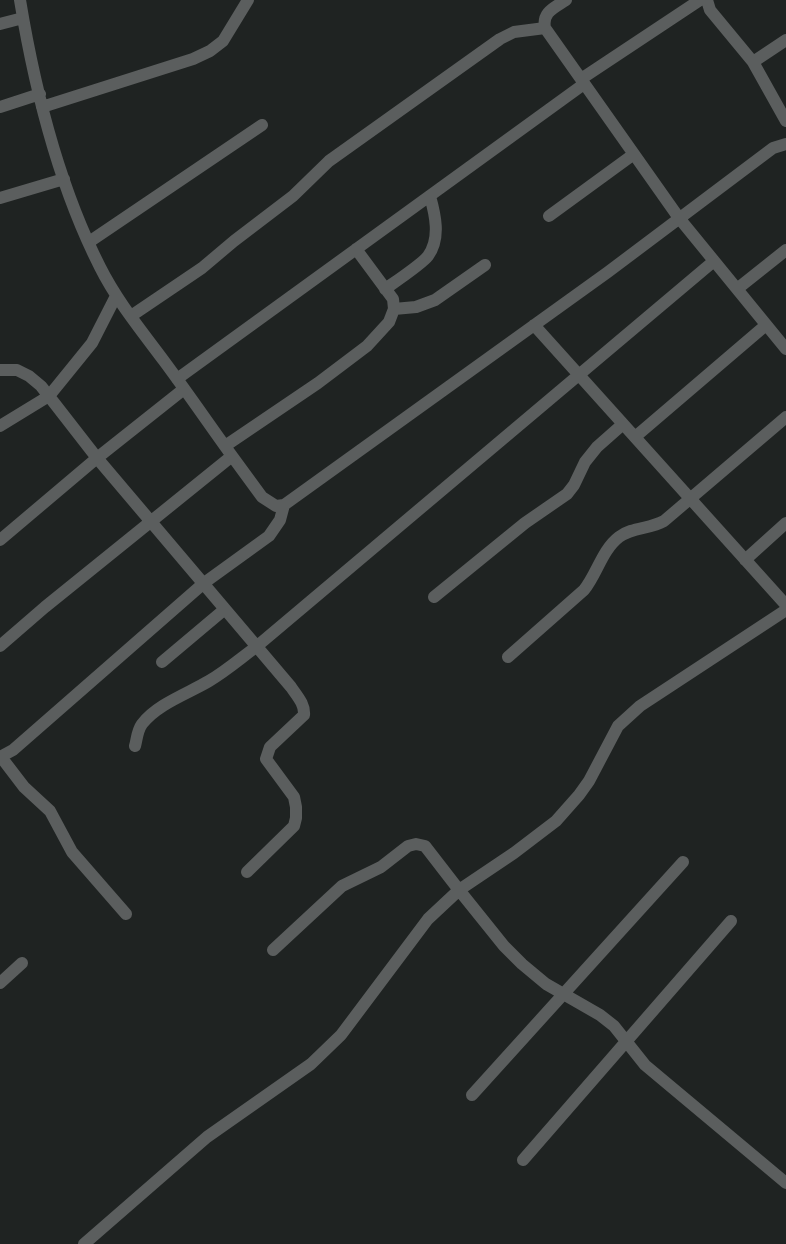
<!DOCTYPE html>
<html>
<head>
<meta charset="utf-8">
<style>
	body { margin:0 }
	canvas { display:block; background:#1f2322 }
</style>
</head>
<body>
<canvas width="786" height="1244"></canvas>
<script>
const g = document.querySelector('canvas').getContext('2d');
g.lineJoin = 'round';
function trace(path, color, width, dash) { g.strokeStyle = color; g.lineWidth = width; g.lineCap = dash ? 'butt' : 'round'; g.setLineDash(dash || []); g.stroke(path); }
const minor = new Path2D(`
	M20 0C35 91 58 184 100 267 117 301 141 330 164 361 187 392 209 424 232 456
	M566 0C554 8 542 12 545 28L679 218 786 349
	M707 0 710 10 753 62 786 121
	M0 24 23 18
	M753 62 786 40
	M581 79 700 0
	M0 107 40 94
	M42 107 193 59 210 51 223 41 248 0
	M0 198 64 179
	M549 216 634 154
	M89 242 262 125
	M385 289C395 282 422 264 428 256 441 238 435 214 430 196
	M737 289 786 250
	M394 309 416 307 435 300 485 265
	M131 316 202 268 234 241 293 196 329 161 500 39 514 32 545 28
	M534 325 786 605
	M0 370H17L29 376 41 386 97 458 291 687C297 696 305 704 304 715L270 747 266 759 294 797 296 807V818L294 826 247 872
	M177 379 584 84
	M0 426 49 396 92 343 116 296
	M635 437 766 325
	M225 446 318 383 367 346 389 322 394 309 393 299 356 249
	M0 540 97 458 184 389
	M745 560 786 523
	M434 597 525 523 567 494 574 485 585 462 597 447 623 424
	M0 646 45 607 232 456 262 497 276 506 284 505 608 272 773 148 786 144
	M508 657 584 590C597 574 602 550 619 537 632 527 650 529 664 521L786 417
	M162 662 225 609
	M135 746C137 739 137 731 142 724 157 704 189 693 209 681 226 671 241 658 256 647L714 261
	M0 757 13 750 204 583 269 536 280 520 284 505
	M1 757 24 787 50 811 72 852 126 914
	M273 950 342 886 381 867 408 846 416 844 425 846 459 890 504 946 522 964 546 984 600 1015 614 1026 645 1065 786 1183
	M0 983 22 963
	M472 1095 683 862
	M523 1160 731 921
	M84 1244 207 1137 311 1064 341 1035 428 919 459 890 514 853 556 821 579 795 589 781 618 726 640 706 786 610`);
trace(minor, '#5b5e5e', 12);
</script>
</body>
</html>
